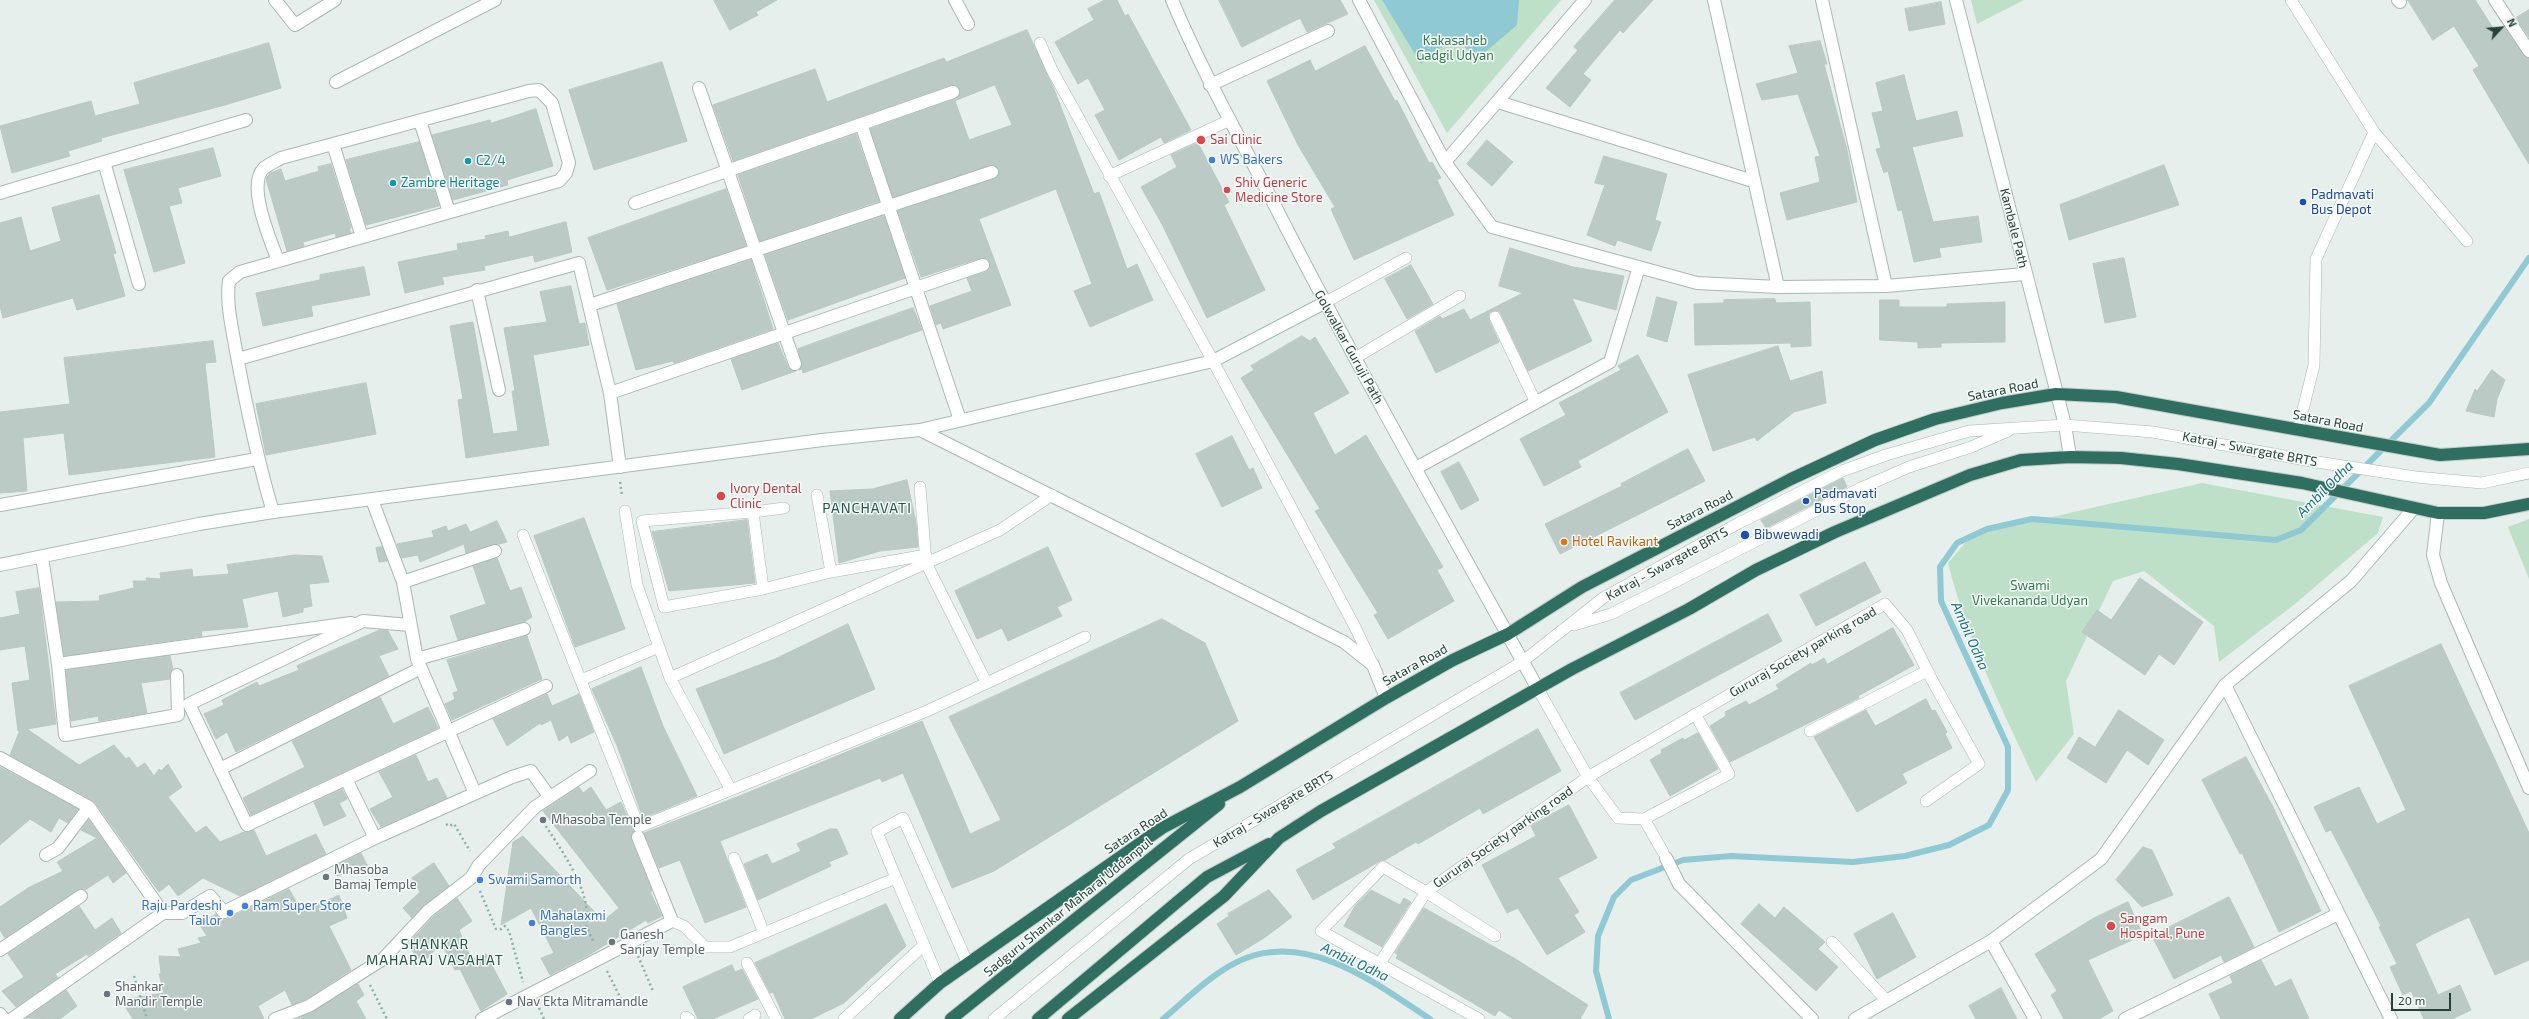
<!DOCTYPE html>
<html>
<head>
<meta charset="utf-8">
<style>
	body { margin:0 }
	#map { position:relative; width:2529px; height:1019px; overflow:hidden; background:#e6efeb; font-family:"Exo 2",sans-serif }
	canvas { display:block }
	.north { position:absolute; left:2481px; top:8px; width:40px; height:40px; -webkit-text-stroke:3px #f7fbf9; paint-order:stroke; rotate:64deg; font-size:11px; font-weight:700; line-height:16px; text-align:center; color:#24423a }
	.north::after { content:''; display:block; margin:auto; width:14px; height:18px; background:#24423a; clip-path:polygon(50% 0,100% 100%,50% 72%,0 100%) }
	.scale { position:absolute; left:2391px; top:993px; width:60px; height:18px; box-sizing:border-box; border:2px solid #24423a; border-top:0; padding-left:5px; font-size:12px; line-height:14px; white-space:nowrap; color:#24423a; -webkit-text-stroke:3px #f7fbf9; paint-order:stroke }
</style>
</head>
<body>
<div id="map">
<canvas width="2529" height="1019"></canvas>
<div class="north">N</div>
<div class="scale">20 m</div>
</div>
<script>
const g = document.querySelector('canvas').getContext('2d');
g.lineJoin = 'round';
function paint(path, color) { g.fillStyle = color; g.fill(path, 'evenodd'); }
function trace(path, color, width, dash) { g.strokeStyle = color; g.lineWidth = width; g.lineCap = dash ? 'butt' : 'round'; g.setLineDash(dash || []); g.stroke(path); }
function label(font, color, halo, rows, align = 'center') {
  g.font = font + ' "Exo 2",sans-serif'; g.lineWidth = 3; g.setLineDash([]); g.textBaseline = 'middle'; g.strokeStyle = halo; g.fillStyle = color; for (const [text, x, y, turn = 0] of rows) {
    g.save(); g.translate(x, y); g.rotate((+turn || 0) * Math.PI / 180); g.textAlign = isNaN(turn) ? turn : align; if (halo) g.strokeText(text, 0, 0); g.fillText(text, 0, 0); g.restore();
  }
}
const green = new Path2D(`
	M1374 0H1561L1447 133Z
	M1971 0H2024L1977 24Z
	M2202 483 2383 517 2378 533 2295 604 2219 662 2214 626 2144 571 2113 581 2066 681 2074 734 2036 782C2003 711 1967 640 1948 563L1972 535Z
	M2529 519V579L2508 527Z`);
const water = new Path2D(`
	M1382 0H1519L1517 25 1477 59 1462 44 1444 45 1421 64Z`);
const stream = new Path2D(`
	M1163 1019C1188 998 1215 970 1246 958 1312 933 1378 985 1430 1019
	M1609 1019 1596 971 1598 936 1614 897 1631 880 1683 860 1731 856 1853 862 1905 856 1949 845 1989 825 2008 790V747L1941 601 1940 567 1957 543 1987 529 2032 519 2276 540 2301 530 2429 403 2529 258`);
const building = new Path2D(`
	M714 0H777L756 12 758 15 730 30Z
	M1105 0H1117L1125 16 1128 14 1191 130 1164 143 1161 137 1119 160 1095 115 1105 110 1088 78 1078 84 1055 42 1094 20 1088 9Z
	M1219 0H1340L1348 14 1307 32 1300 18 1242 47Z
	M1615 0H1653L1623 33 1620 30 1583 74 1591 80 1570 107 1546 88 1578 50 1574 47Z
	M2408 0H2475L2495 31 2503 26 2523 55 2529 58V164L2473 70 2479 66 2454 26 2433 40Z
	M1941 2 1945 24 1909 31 1905 9Z
	M2529 10V37L2516 18Z
	M1027 30 1054 89 1094 194 1099 192 1127 269 1137 264 1153 300 1090 327 1074 291 1092 284 1056 189 979 219 1011 305 943 329 941 323 936 325 930 306 972 291 967 278 986 272 990 263 988 259 981 258 921 277 898 211 994 179 999 174V169L994 165H990L893 197 870 129 955 99 960 93 958 86 951 85 733 161 713 105 815 69 827 102 944 58 946 62ZM995 85 1012 125 969 140 955 101Z
	M1820 41 1827 64H1824L1847 150 1857 202 1787 220 1780 193 1820 182 1815 157 1820 156 1798 94 1762 100 1756 84 1798 73 1789 46Z
	M269 43 281 88 225 105 101 138 102 141 68 151 70 156 12 173 0 126 91 101 95 116 140 104 134 83Z
	M1365 46 1395 101 1397 100 1429 163 1432 162 1441 178 1437 180 1454 215 1354 260 1331 209 1335 207 1298 145 1267 81 1310 60 1315 71Z
	M662 62 687 141 594 170 569 90Z
	M1904 75 1916 121 1957 111 1963 136 1912 147 1933 222 1978 216 1982 242 1939 248 1941 257 1914 262 1902 210 1898 211 1888 171 1884 173 1876 149 1881 148 1872 113 1883 111 1876 83Z
	M536 109 553 166 507 180 508 185 453 200 432 135 490 120 491 123Z
	M856 134 879 201 760 241 738 175Z
	M1487 140 1513 162 1492 186 1467 164Z
	M419 142 439 206 366 225 346 160Z
	M1198 143 1229 202 1224 205 1265 290 1207 318 1163 226 1141 187 1177 167 1171 155Z
	M213 148 221 176 178 188 182 203 169 206 185 263 154 272 124 170Z
	M1604 156 1667 174 1655 220 1661 222 1651 251 1617 240 1615 246 1587 235 1605 185 1595 183Z
	M331 164 351 228 349 229 351 233 336 237 335 233 303 242 304 246 287 251 266 179 270 173 281 169 285 181 319 171 318 167Z
	M2164 165 2179 205 2069 240 2060 205Z
	M726 189 746 246 607 290 588 238Z
	M99 195 116 253 113 254 125 296 77 310 73 298 3 318 0 306V223L21 217 30 251 61 241 52 208Z
	M884 216 905 278 788 320 765 255Z
	M566 222 572 252 535 262 533 255 484 266 485 270 442 277 444 284 405 293 398 262 458 250 457 244 486 239 485 236 508 231 509 237Z
	M1510 248 1573 267 1624 276 1616 310 1572 298 1592 341 1528 371 1501 314 1499 311H1492L1489 313V320L1499 342 1436 373 1415 331 1440 316 1442 319 1464 309 1470 320 1523 293 1499 286Z
	M2124 258 2136 317 2105 323 2093 264Z
	M751 260 773 329 677 362 674 363 673 361 636 370 617 304Z
	M1411 265 1433 304 1407 319 1385 279Z
	M364 267 370 295 311 306 313 316 263 326 256 293 320 280V275Z
	M571 286 579 324 585 323 589 345 533 355 549 445 466 458 458 400 463 399 450 326 473 322 493 434 518 431 512 391H515L504 328 547 322 540 292Z
	M1657 297 1677 302 1667 342 1647 336Z
	M1775 299 1776 303 1810 302 1811 346 1791 347V343L1695 345 1694 304 1724 303V300Z
	M1880 300H1899V307H1947V304L2005 302V342L1941 343V347L1918 348V342L1880 340Z
	M913 308 922 330 803 373 802 369 799 370 802 365 798 349Z
	M1302 336 1310 341 1315 337 1349 393 1313 413 1335 455 1366 435 1443 567 1437 570 1454 601 1388 639 1374 615 1378 613 1315 511 1320 509 1241 378 1254 370 1251 366Z
	M213 341 216 362 205 363 215 457 69 475 64 433 23 438 27 491 0 493V412L70 404 64 358Z
	M778 343 788 367 796 371 742 390 731 359Z
	M1778 346 1790 381 1822 371 1826 403 1794 412 1757 441 1755 437 1713 451 1688 375Z
	M1638 355 1668 412 1578 461 1581 467 1544 486 1520 439 1566 415 1559 403 1621 370 1618 366Z
	M2492 370 2505 380 2497 399 2494 417 2466 411 2475 389 2477 391Z
	M366 383 376 434 266 455 256 404Z
	M1232 436 1249 470 1253 468 1262 488 1222 507 1196 454Z
	M1688 449 1705 481 1560 554 1545 524 1622 486 1621 484Z
	M1459 462 1479 500 1461 510 1441 472Z
	M1843 478 1847 487 1766 528 1761 520Z
	M907 480 916 523 918 547 880 551 839 563 830 491 872 489Z
	M584 518 625 629 575 647 534 536Z
	M747 520 755 583 669 591 652 532Z
	M497 521 507 542 466 553 464 544 420 562 418 555 402 558 397 544 434 537 432 531 446 526 448 531 466 524 470 532Z
	M382 547 387 561 379 562 376 548Z
	M1048 547 1072 600 1057 607 1062 616 1008 641 1002 628 977 639 955 591Z
	M295 555 322 556 329 582 309 584 312 606 303 608V612L283 617 278 591 242 599 248 627 201 631 202 636 64 656 56 602 100 601 99 596 134 588 133 581H147L146 578 161 579 160 573 192 569 193 577 229 574 227 565Z
	M497 558 510 591 521 587 532 617 524 622 458 640 450 616 486 604 473 566Z
	M1865 562 1881 592 1816 626 1800 595Z
	M2140 578 2203 622 2174 665 2159 654 2145 675 2082 632 2097 610 2111 620Z
	M39 588 56 724 27 729 79 765 114 745 126 759 129 757 137 768 145 763 154 776 159 769 161 771 168 764 182 787 168 797 196 833 206 826 220 842 244 832 254 830 266 856 316 834 326 854 240 896 203 878 178 896 169 884 159 892 94 801 10 755 20 730 18 731 12 683 30 680 25 646 0 650V618L20 614 16 592Z
	M1768 614 1782 641 1635 720 1620 693Z
	M1162 619 1205 643 1238 721 994 871 952 888 903 773 882 782 880 778 720 841 746 907 705 923 680 860 659 868 644 833 737 797 922 721 970 834 1001 820 949 717Z
	M848 624 875 689 724 754 696 689 775 659Z
	M1893 628 1914 665 1858 696 1859 698 1730 762 1710 726 1726 716 1725 712 1746 701 1749 705 1779 689 1776 685 1811 663 1812 665 1824 658 1827 664Z
	M380 630 388 631 398 649 379 656 389 676 236 752 227 732 216 739 204 714 224 705 222 700 257 682 259 686 299 670 297 666Z
	M527 636 542 679 452 720 445 704 455 699 453 693 458 691 447 660Z
	M2441 644 2529 833V960L2495 975 2469 917 2433 934 2415 944 2438 995 2460 985 2471 1010 2452 1019H2424L2411 991 2403 995 2390 967 2397 964 2379 927 2381 926 2331 830 2326 832 2314 807 2359 787 2377 824 2406 810 2349 686Z
	M170 656 173 669 170 679 141 683 147 713 99 721 98 716 71 721 66 670Z
	M641 667 663 726 697 796 643 818 618 748 592 689Z
	M547 694 552 706 579 694 594 732 571 743 568 735 559 741 551 720 541 725 540 723 507 746 493 719Z
	M380 697 393 724 428 707 438 728 251 815 243 798 305 767 292 741Z
	M1926 699 1932 711 1935 710 1947 732 1945 734 1952 748 1902 774 1907 783 1857 812 1814 737 1866 710 1875 726Z
	M2119 710 2164 740 2148 765 2127 750 2106 783 2067 758 2079 737 2095 747Z
	M1538 729 1561 771 1483 814 1480 808 1418 844 1416 842 1385 860 1380 861 1313 900 1296 870 1336 848 1333 844Z
	M1698 733 1718 769 1670 796 1650 760 1662 753 1661 750 1683 738 1684 740Z
	M416 755 428 782 437 778 447 798 381 827 370 809 393 797 379 772Z
	M2246 757 2273 807 2321 911 2279 932 2242 853 2240 854 2202 780Z
	M0 767 78 809 68 823 59 818 51 832 30 819 0 845Z
	M579 787 583 793 591 787 606 810 621 802 634 831 631 840 652 891 650 892 662 916 648 923 646 920 587 956 550 975 541 958 554 953 531 908 501 925 513 842 523 836 603 921 619 908 543 811Z
	M342 789 347 799 339 803 346 816 324 826 314 802Z
	M1569 805 1597 858 1558 878 1579 912 1574 915 1585 932 1547 955 1518 908 1507 913 1482 865 1536 836 1531 826Z
	M89 820 126 873 113 883 108 875 85 890H77L5 938 0 930V907L28 888 63 871 57 862 97 838 81 830Z
	M830 829H837L848 854 829 862 831 866 758 900 744 864 767 854 772 864 801 851 797 844Z
	M2143 847 2152 850 2173 895 2142 907 2116 880Z
	M361 853 368 867 337 876 335 866Z
	M434 863 449 886 412 918 403 908 420 892 412 878Z
	M289 889 302 912 339 895 347 918 329 926 351 970 306 999 292 1005 285 990 258 1006 264 1019H133L121 1000 164 993 159 974H161L159 956 181 957 178 949 201 943 198 938 207 936 199 924 216 914 222 919H227Z
	M1269 890 1292 917 1264 938 1236 955 1217 924 1229 916 1228 914Z
	M1371 890 1400 905 1404 898 1411 902 1382 947 1344 926 1355 906Z
	M2229 897 2254 947 2224 962 2221 955 2174 979 2152 936Z
	M457 898 472 921 459 930 472 960 486 954 507 994 481 1011 460 969 455 970 441 943 423 963 407 945 433 917Z
	M2128 902 2143 935 2088 960 2113 1011 2099 1019H2064L2051 995 2057 991 2035 954 2094 918Z
	M886 904 906 946 844 1003 811 1019H785L773 992 770 993 755 963Z
	M1759 904 1775 918 1784 907 1825 942 1818 949 1838 967 1816 991 1741 924Z
	M79 906 95 930 112 918 121 933 88 956 87 954 55 974 58 978 16 1007 2 991 24 977 8 954Z
	M1424 908 1514 958 1588 1005 1580 1019H1513L1499 1010 1495 1016 1396 958 1398 955 1395 953Z
	M1893 913 1916 957 1877 979 1854 934Z
	M2261 960 2275 987 2291 979 2309 1019H2221L2209 994 2233 983 2230 976Z
	M732 965 735 972 742 969 758 999 713 1019H698L683 987Z
	M358 984 364 995 356 1001 366 1019H298Z
	M2001 988 2017 1019H1976L1969 1006Z
	M66 990 77 1006 60 1019 26 1018Z`);
const path = new Path2D(`
	M620 482 622 496
	M543 822C556 842 596 897 584 921L594 943
	M446 824 449 826 454 824 470 851
	M480 891 496 929H501L505 926 509 931 523 982
	M638 956 653 991
	M607 971 624 1005
	M134 976 147 1019
	M370 985 387 1019
	M539 1008 544 1019`);
const lane = new Path2D(`
	M2291 0 2374 132 2316 259 2314 365 2298 430
	M1040 43 1052 70 1213 361 1355 627 1373 665
	M2374 132 2467 241
	M1109 176 1230 120
	M1324 303 1406 258
	M1495 317 1536 403
	M1355 358 1460 296
	M920 487 926 563 986 682
	M625 511 637 585 670 678 1000 530 1052 495
	M753 512 784 508
	M523 535 639 827 927 711 1085 637
	M831 572 926 555
	M763 589 664 607 642 521 753 512 763 589 831 572 817 495
	M1574 625 1611 614 1861 488 1909 467 1971 447 2008 431
	M670 678 731 790
	M581 680 659 647
	M1538 689 1588 777 1618 818 1644 819
	M1810 731 1927 671
	M1663 852 1644 819 1729 774 1695 714
	M734 858 764 933
	M896 878 877 832 903 818 968 964
	M672 921 684 926 705 947H730L896 878 940 983
	M1495 936 1426 892 1588 777 1885 604 1907 630 1932 680 1979 764 1926 801
	M1832 942 1887 1001
	M747 963 776 1019
	M1380 963 1426 892 1383 867 1321 931 1479 1019
	M686 1017 689 1019
	M749 1019 755 1015
	M844 1019 924 945
	M994 1019 1189 859 1522 662 1603 598 1739 523 1842 471 1886 455 1969 431 2065 425 2153 432 2317 462 2416 477 2482 483 2529 473`);
const street = new Path2D(`
	M275 0 295 25 335 0
	M955 0 968 24
	M1359 0 1445 162 1492 227 1697 283 1778 287 1886 286 2025 274
	M1714 0 1778 287
	M1822 0 1886 286
	M2398 0 2400 2
	M2495 0 2529 51
	M336 82 495 0
	M1210 85 1328 31
	M699 88 795 364
	M1498 102 1753 181
	M420 121 449 212
	M861 124 960 420
	M333 144 362 237
	M104 162 139 284
	M1445 162 1585 0
	M0 193 246 120
	M635 203 953 92
	M477 290 499 390
	M590 305 992 172
	M238 359 579 263 610 393 620 467
	M610 393 983 265
	M920 430 1344 642 1373 665 1386 698
	M1416 468 1610 362 1639 267
	M372 500 403 582 417 659 475 793
	M0 505 257 459
	M273 512C257 459 246 405 236 351 232 327 226 304 229 281L240 272 559 181 566 173 569 163 552 103 539 90 529 91 281 158C276 161 269 164 264 168 246 185 271 241 278 261
	M2438 513 2433 555 2441 583 2529 788
	M42 557 58 664 65 735 178 715 177 675
	M403 582 495 551
	M410 625 363 621 189 704 247 825 546 686
	M417 659 524 629
	M58 664 351 623
	M2225 685 2391 1019
	M0 758 89 807 163 913
	M220 769 421 668
	M346 779 375 838
	M46 855 58 848 89 807
	M1666 858 1679 884 1812 1019
	M1991 941 2035 1019
	M0 950 81 896
	M0 1014 4 1019
	M12 1019 163 913H182L210 896 224 912 375 838 512 777 531 771 549 796
	M275 1019 309 1006 383 959 428 911 471 878 479 865 535 807 590 771
	M482 1019 672 921 638 837
	M2125 1019 2338 914`);
const secondary = new Path2D(`
	M1172 0C1201 69 1237 133 1272 200 1356 365 1448 527 1538 689
	M1956 0 2065 425 2070 457
	M0 565 199 524 273 512 822 440 920 430 1213 361 1324 303
	M1855 1019 1991 941 2101 859 2225 685 2351 581 2414 508`);
const highway = new Path2D(`
	M900 1019 940 983 1162 828 1240 787 1386 698 1453 660 1508 634 1582 587 1791 479 1875 440 1935 419 2002 403 2056 394 2116 397 2440 455 2529 449
	M951 1019 1219 804
	M1038 1019 1207 877 1269 844
	M1068 1019 1224 896 1279 838 1321 811 1572 669 1689 609 1756 570 1835 532 1970 475 2021 460 2070 457 2121 458 2178 464 2302 483 2438 513H2484L2529 504`);
const markers = [
	[1201,140,5,"#e0444e"],
	[1212,160,4,"#3f7fe0"],
	[468,161,4,"#0f9aa8"],
	[393,183,4,"#0f9aa8"],
	[1227,190,4,"#e0444e"],
	[2303,202,4,"#1a4fb4"],
	[721,496,5,"#e0444e"],
	[1806,501,4,"#1a4fb4"],
	[1745,535,5,"#1a4fb4"],
	[1564,542,4,"#e8710a"],
	[543,820,4,"#6b7280"],
	[326,877,4,"#6b7280"],
	[480,880,4,"#3f7fe0"],
	[245,906,4,"#3f7fe0"],
	[230,913,4,"#3f7fe0"],
	[532,923,4,"#3f7fe0"],
	[2111,926,5,"#e0444e"],
	[612,942,4,"#6b7280"],
	[107,994,4,"#6b7280"],
	[509,1002,4,"#6b7280"]
];
const parkNames = [
	["Kakasaheb",1455,41],
	["Gadgil Udyan",1455,56],
	["Swami",2030,586],
	["Vivekananda Udyan",2030,601]
];
const healthNames = [
	["Sai Clinic",1210,140],
	["Shiv Generic",1235,183],
	["Medicine Store",1235,198],
	["Ivory Dental",730,489],
	["Clinic",730,504],
	["Sangam",2120,919],
	["Hospital, Pune",2120,934]
];
const shopNames = [
	["WS Bakers",1220,160],
	["Swami Samorth",488,880],
	["Raju Pardeshi",222,906,"right"],
	["Tailor",222,921,"right"],
	["Ram Super Store",253,906],
	["Mahalaxmi",540,916],
	["Bangles",540,931]
];
const cultureNames = [
	["C2/4",476,161],
	["Zambre Heritage",401,183]
];
const transitNames = [
	["Padmavati",2311,195],
	["Bus Depot",2311,210],
	["Padmavati",1814,494],
	["Bus Stop",1814,509],
	["Bibwewadi",1754,535]
];
const streetNames = [
	["Kambale Path",2014,228,76],
	["Golwalkar Guruji Path",1349,347,61],
	["Satara Road",2003,390,-11],
	["Satara Road",2328,421,11],
	["Katraj - Swargate BRTS",2250,449,11],
	["Satara Road",1700,510,-27],
	["Katraj - Swargate BRTS",1667,564,-29],
	["Gururaj Society parking road",1803,652,-30],
	["Satara Road",1415,665,-29],
	["Katraj - Swargate BRTS",1273,809,-31],
	["Satara Road",1136,831,-33],
	["Gururaj Society parking road",1503,837,-35],
	["Sadguru Shankar Maharaj Uddanpul",1068,907,-39]
];
const foodNames = [
	["Hotel Ravikant",1572,542]
];
const worshipNames = [
	["Mhasoba Temple",551,820],
	["Mhasoba",334,870],
	["Bamaj Temple",334,885],
	["Ganesh",620,935],
	["Sanjay Temple",620,950],
	["Shankar",115,987],
	["Mandir Temple",115,1002],
	["Nav Ekta Mitramandle",517,1002]
];
const waterNames = [
	["Ambil Odha",2325,489,-45],
	["Ambil Odha",1970,636,66],
	["Ambil Odha",1355,962,25]
];
const neighbourhoodNames = [
	["PANCHAVATI",867,508],
	["SHANKAR",435,944],
	["MAHARAJ VASAHAT",435,960]
];
paint(green, '#bfe0c8');
paint(water, '#8ec9d4');
trace(stream, '#8ec9d4', 6);
paint(building, '#bbcac4');
trace(building, '#b8c9c2', 1);
trace(lane, '#a8b8b2', 12);
trace(street, '#a8b8b2', 14);
trace(secondary, '#a4bbb3', 14);
trace(highway, '#c2cac8', 14);
trace(path, '#86b3a5', 2.5, [2, 3]);
trace(lane, '#fff', 11);
trace(street, '#fff', 12);
trace(secondary, '#fff', 12);
trace(highway, '#2f6f62', 12);
for (const [x, y, r, color] of markers) { const dot = new Path2D(); dot.arc(x, y, r, 0, 2 * Math.PI); g.fillStyle = color; g.fill(dot); trace(dot, '#f7fbf9', 1.5); }
label('13px', '#2d7a4b', '#f7fbf9', parkNames);
label('13px', '#be3a42', '#f7fbf9', healthNames, 'left');
label('13px', '#366cbe', '#f7fbf9', shopNames, 'left');
label('13px', '#0d838f', '#f7fbf9', cultureNames, 'left');
label('13px', '#164399', '#f7fbf9', transitNames, 'left');
label('13px', '#24423a', '#f7fbf9', streetNames);
label('13px', '#c56008', '#f7fbf9', foodNames, 'left');
label('13px', '#5b616d', '#f7fbf9', worshipNames, 'left');
label('italic 14px', '#1c6f80', '#f7fbf9', waterNames);
g.letterSpacing = '1px';
label('14px', '#1f5548', '#f7fbf9', neighbourhoodNames);
g.letterSpacing = '0px';
</script>
</body>
</html>
